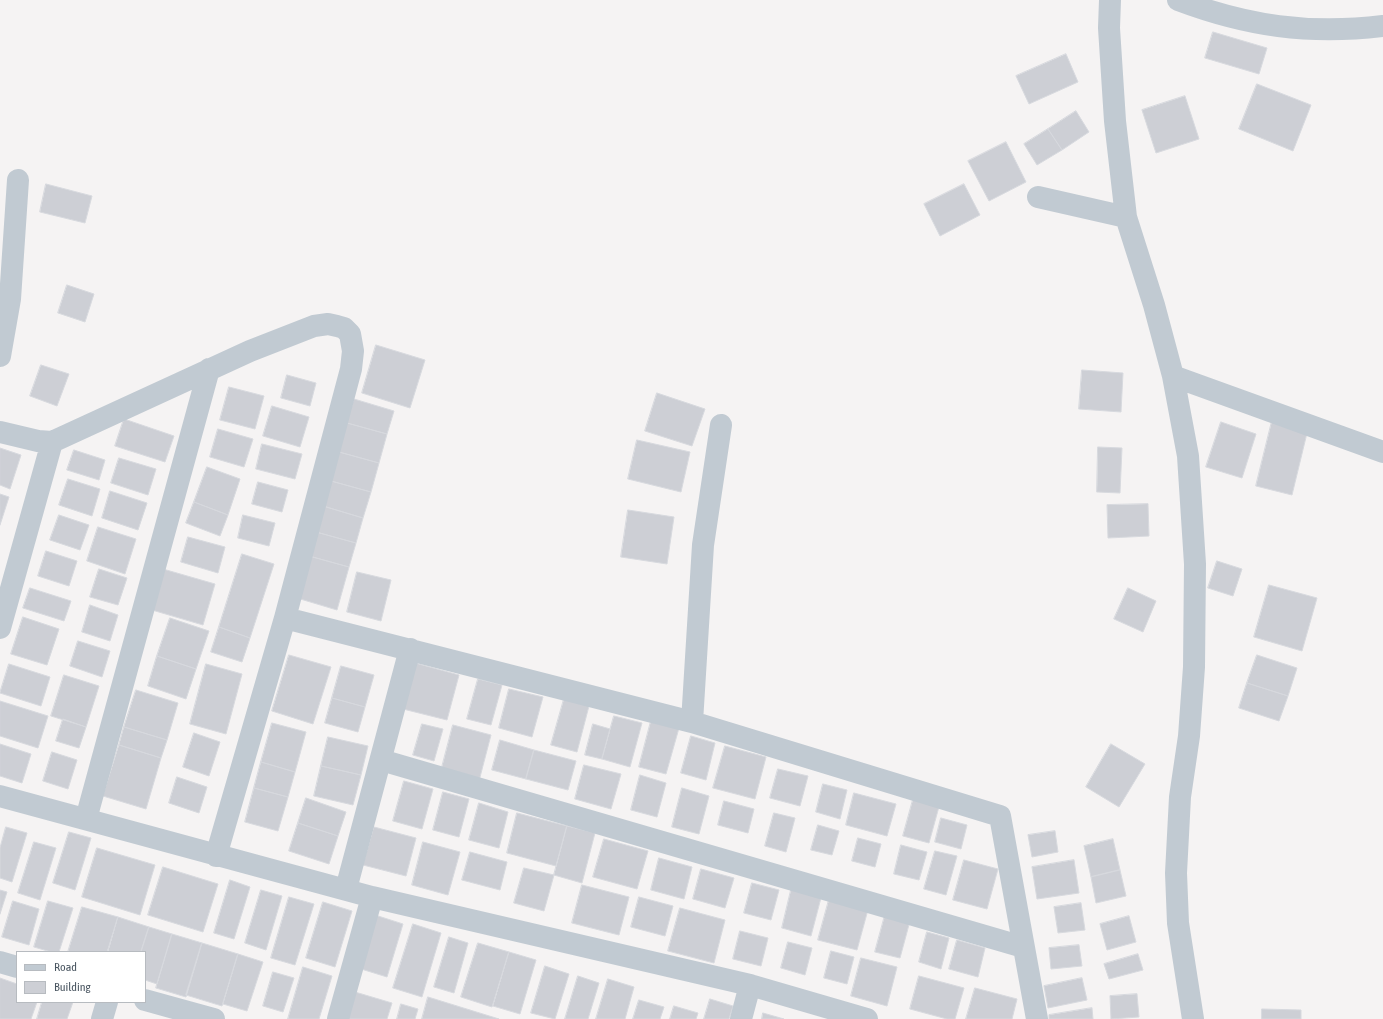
<!DOCTYPE html>
<html>
<head>
<meta charset="utf-8">
<style>
	body { margin:0 }
	#map { position:relative; width:1383px; height:1019px; overflow:hidden; background:#f5f3f3; font-family:"Asap Condensed",sans-serif }
	canvas { display:block }
	.legend { position:absolute; left:16px; top:951px; width:130px; height:52px; box-sizing:border-box; background:#fff; border:1px solid #b7bbc0; margin:0; padding:5px 7px; list-style:none; font-size:12px; color:#4a5661 }
	.legend li { display:flex; align-items:center; gap:8px; height:20px }
	.legend b { width:20px; border:1px solid #b7bbc0 }
</style>
</head>
<body>
<div id="map">
<canvas width="1383" height="1019"></canvas>
<ul class="legend">
<li><b style="height:5px;background:#c1cad2"></b>Road</li>
<li><b style="height:11px;background:#cdcfd5"></b>Building</li>
</ul>
</div>
<script>
const g = document.querySelector('canvas').getContext('2d');
g.lineJoin = 'round';
function paint(path, color) { g.fillStyle = color; g.fill(path, 'evenodd'); }
function trace(path, color, width, dash) { g.strokeStyle = color; g.lineWidth = width; g.lineCap = dash ? 'butt' : 'round'; g.setLineDash(dash || []); g.stroke(path); }
const building = new Path2D(`
	M1213 32 1267 48 1259 74 1205 58Z
	M1066 54 1078 82 1029 104 1016 76Z
	M1257 84 1311 105 1293 151 1239 129Z
	M1185 96 1199 139 1156 153 1142 110Z
	M1076 111 1089 132 1062 150 1048 129Z
	M1048 129 1062 150 1037 165 1024 144Z
	M1006 142 1026 182 989 201 968 161Z
	M46 184 92 196 85 223 40 212Z
	M964 184 980 215 940 236 924 204Z
	M67 285 94 294 85 322 58 313Z
	M376 345 425 360 410 408 362 393Z
	M41 365 69 374 57 406 30 396Z
	M1082 370 1123 373 1121 412 1079 409Z
	M287 375 316 383 310 406 281 398Z
	M229 387 264 396 255 429 220 420Z
	M657 393 705 409 692 446 645 431Z
	M354 399 394 411 387 434 347 423Z
	M272 406 309 417 300 447 263 436Z
	M124 419 174 436 165 462 115 446Z
	M1272 421 1308 429 1292 495 1256 486Z
	M1221 422 1256 434 1242 478 1206 467Z
	M347 423 387 434 379 463 339 452Z
	M218 429 253 439 244 467 210 457Z
	M637 440 690 452 681 492 628 479Z
	M262 444 302 454 295 479 256 469Z
	M1098 447 1122 448 1120 493 1097 492Z
	M0 448 21 455 10 489 0 485Z
	M74 450 105 460 99 480 67 470Z
	M339 452 379 463 371 492 331 481Z
	M119 458 156 469 148 495 111 483Z
	M207 467 240 479 228 515 194 502Z
	M68 479 100 489 92 516 59 505Z
	M331 481 371 492 363 518 323 506Z
	M258 482 288 490 282 512 252 504Z
	M110 491 147 503 138 530 102 518Z
	M0 494 9 497 0 525Z
	M194 502 228 515 220 536 186 523Z
	M1148 504 1149 536 1108 538 1107 505Z
	M323 506 363 518 356 543 316 532Z
	M628 510 674 517 667 564 621 557Z
	M59 515 89 525 80 550 50 540Z
	M243 515 275 523 269 546 238 538Z
	M98 527 136 539 125 574 87 561Z
	M316 532 356 543 349 567 309 556Z
	M188 537 225 547 218 573 181 562Z
	M46 551 77 561 69 586 38 576Z
	M242 554 274 564 250 638 219 627Z
	M309 556 349 567 337 610 297 598Z
	M1217 561 1242 569 1233 596 1208 588Z
	M99 569 127 578 118 605 90 597Z
	M163 569 215 584 203 625 152 610Z
	M357 572 391 580 381 621 347 612Z
	M1269 585 1317 598 1302 651 1254 637Z
	M30 588 71 601 64 621 23 608Z
	M1128 588 1156 601 1143 632 1114 619Z
	M90 605 118 615 110 641 82 632Z
	M23 617 59 629 47 665 11 654Z
	M170 618 209 631 196 669 157 656Z
	M219 627 250 638 242 662 211 652Z
	M78 641 110 651 102 677 70 666Z
	M289 655 331 667 313 724 272 711Z
	M1257 655 1297 668 1288 696 1247 683Z
	M157 656 196 669 186 699 148 686Z
	M415 663 459 675 447 720 403 709Z
	M9 664 50 677 41 706 0 693Z
	M206 664 242 674 226 734 190 724Z
	M341 666 374 675 365 707 332 698Z
	M64 675 99 686 86 727 51 716Z
	M478 679 502 685 491 725 467 719Z
	M1247 683 1288 696 1279 721 1239 708Z
	M509 689 543 697 532 737 499 728Z
	M136 690 178 703 167 740 124 727Z
	M332 698 365 707 358 732 325 723Z
	M564 699 589 706 577 752 551 745Z
	M0 701 48 716 38 748 0 736Z
	M614 716 642 723 630 767 602 759Z
	M63 719 86 727 79 748 56 741Z
	M651 721 679 728 666 774 639 767Z
	M272 723 306 732 295 772 261 762Z
	M422 724 443 729 434 761 413 755Z
	M593 724 610 729 602 759 585 755Z
	M453 725 491 735 479 781 441 771Z
	M124 727 167 740 161 758 119 745Z
	M194 733 220 742 209 776 183 767Z
	M691 736 715 743 706 780 681 773Z
	M328 737 368 746 361 775 321 766Z
	M500 740 534 750 526 779 492 770Z
	M0 744 31 754 22 783 0 776Z
	M1111 744 1145 764 1119 807 1086 787Z
	M119 745 161 758 146 809 103 796Z
	M725 746 766 757 755 799 713 788Z
	M534 750 576 761 568 790 526 779Z
	M52 752 77 760 68 789 43 781Z
	M261 762 295 772 288 797 254 788Z
	M584 765 621 774 611 809 575 799Z
	M321 766 361 775 353 805 314 796Z
	M778 769 808 776 800 806 770 798Z
	M640 775 666 783 657 817 631 810Z
	M177 777 207 787 199 813 169 803Z
	M404 781 433 789 422 829 393 821Z
	M823 784 847 790 840 819 816 812Z
	M254 788 288 797 278 831 245 822Z
	M682 788 709 796 699 834 672 827Z
	M443 792 469 799 459 837 433 830Z
	M854 793 896 804 887 836 846 825Z
	M914 796 940 803 929 843 903 836Z
	M306 798 346 812 338 836 298 823Z
	M724 801 754 809 748 833 718 825Z
	M479 803 508 812 499 848 469 840Z
	M517 813 567 826 556 866 507 853Z
	M774 813 795 818 786 852 765 846Z
	M941 818 967 825 961 849 935 842Z
	M298 823 338 836 329 864 289 851Z
	M818 825 839 831 832 855 811 850Z
	M567 826 595 833 582 883 554 875Z
	M6 827 27 833 12 882 0 878V848Z
	M374 827 416 838 406 876 363 865Z
	M1055 831 1058 852 1032 857 1028 835Z
	M69 832 91 838 75 890 53 883Z
	M858 838 881 844 875 867 852 861Z
	M604 839 648 851 637 889 593 877Z
	M1113 839 1120 870 1091 877 1084 846Z
	M34 842 56 848 40 900 18 893Z
	M423 842 460 852 448 895 412 885Z
	M901 845 927 852 919 880 894 874Z
	M97 848 155 865 140 915 82 897Z
	M935 851 957 856 946 895 924 889Z
	M470 852 507 862 500 890 462 880Z
	M659 858 692 867 684 899 651 890Z
	M964 860 998 869 987 909 953 900Z
	M1074 860 1079 893 1037 899 1032 867Z
	M163 867 218 884 203 932 148 915Z
	M524 868 554 875 544 911 514 903Z
	M701 869 734 878 725 908 693 899Z
	M1120 870 1126 896 1096 903 1091 877Z
	M230 880 250 887 234 939 214 933Z
	M752 883 779 890 771 920 744 913Z
	M582 885 629 897 619 935 572 923Z
	M792 886 822 894 811 936 782 928Z
	M0 890 7 892 0 914Z
	M261 890 282 896 266 950 245 943Z
	M830 896 869 906 857 950 818 940Z
	M289 897 314 904 295 965 271 958Z
	M639 897 673 906 665 936 631 927Z
	M13 901 39 909 29 945 2 937Z
	M48 901 73 908 59 952H51L34 947Z
	M323 902 352 911 335 967 306 958Z
	M1081 903 1085 930 1058 933 1054 907Z
	M82 907 118 917 107 952H68Z
	M680 908 725 920 714 963 668 951Z
	M375 915 403 924 387 977 358 968Z
	M885 915 910 921 900 958 875 952Z
	M1129 916 1136 942 1107 950 1100 924Z
	M118 917 149 927 141 952H108Z
	M413 924 441 933 422 997 393 988Z
	M149 927 172 934 157 984 145 980V952H141Z
	M740 931 768 938 761 966 733 959Z
	M927 932 949 938 941 969 919 962Z
	M172 934 202 943 186 997 156 988Z
	M449 937 468 943 454 993 434 987Z
	M957 940 985 948 978 977 949 969Z
	M788 942 812 948 805 975 781 968Z
	M202 943 238 954 222 1006 186 995Z
	M478 943 509 952 492 1007 461 997Z
	M1079 945 1082 966 1051 969 1049 948Z
	M831 951 854 957 847 984 824 978Z
	M509 952 536 960 520 1014 493 1006Z
	M238 954 263 962 247 1011 223 1004Z
	M1138 954 1143 970 1109 979 1104 964Z
	M861 958 897 967 887 1006 851 996Z
	M545 966 569 974 555 1019 531 1013Z
	M303 967 332 976 319 1019H288Z
	M273 972 294 978 283 1012 263 1006Z
	M578 976 599 983 588 1019H565Z
	M919 976 964 988 955 1019H947L910 1009Z
	M0 978 17 984V1002H37L31 1019H0Z
	M1082 978 1087 1000 1048 1008 1044 986Z
	M608 979 634 987 625 1019H596Z
	M975 988 1017 999 1012 1019H966Z
	M355 992 392 1003 387 1019H347Z
	M1137 994 1139 1017 1111 1019 1110 996Z
	M428 997 499 1019H422Z
	M710 999 733 1006 729 1019H704Z
	M639 1000 664 1007 660 1019H633Z
	M42 1002H73L67 1019H37Z
	M401 1004 418 1009 415 1019H397Z
	M674 1006 698 1013 696 1019H670Z
	M1092 1008 1093 1019H1049V1015Z
	M1262 1009 1301 1010V1019H1262Z
	M763 1013 784 1019H762Z`);
const minor = new Path2D(`
	M1110 0 1109 28 1115 121 1126 217 1154 305 1173 376 1188 456 1195 564 1194 667 1189 736 1180 797 1176 873 1178 923 1193 1019
	M1178 0C1247 26 1309 35 1383 26
	M1038 197 1126 217
	M0 356 10 299 18 180
	M1173 376 1383 452
	M0 432 38 441 52 442 250 351 314 326 328 324 337 326 344 328 350 334 353 351 351 369 285 618 216 856
	M285 618 692 722 1000 816 1037 1019
	M0 628 52 442
	M692 722 703 545 721 425
	M381 760 1023 947
	M0 796 372 897 750 985 867 1019
	M86 819 209 369
	M346 889 410 649
	M0 962 17 967
	M145 1000 214 1019
	M102 1019 107 1002
	M338 1019 372 897
	M741 1019 750 985`);
paint(building, '#cdcfd5');
trace(building, '#d7d9de', 1);
trace(minor, '#c1cad2', 22);
</script>
</body>
</html>
